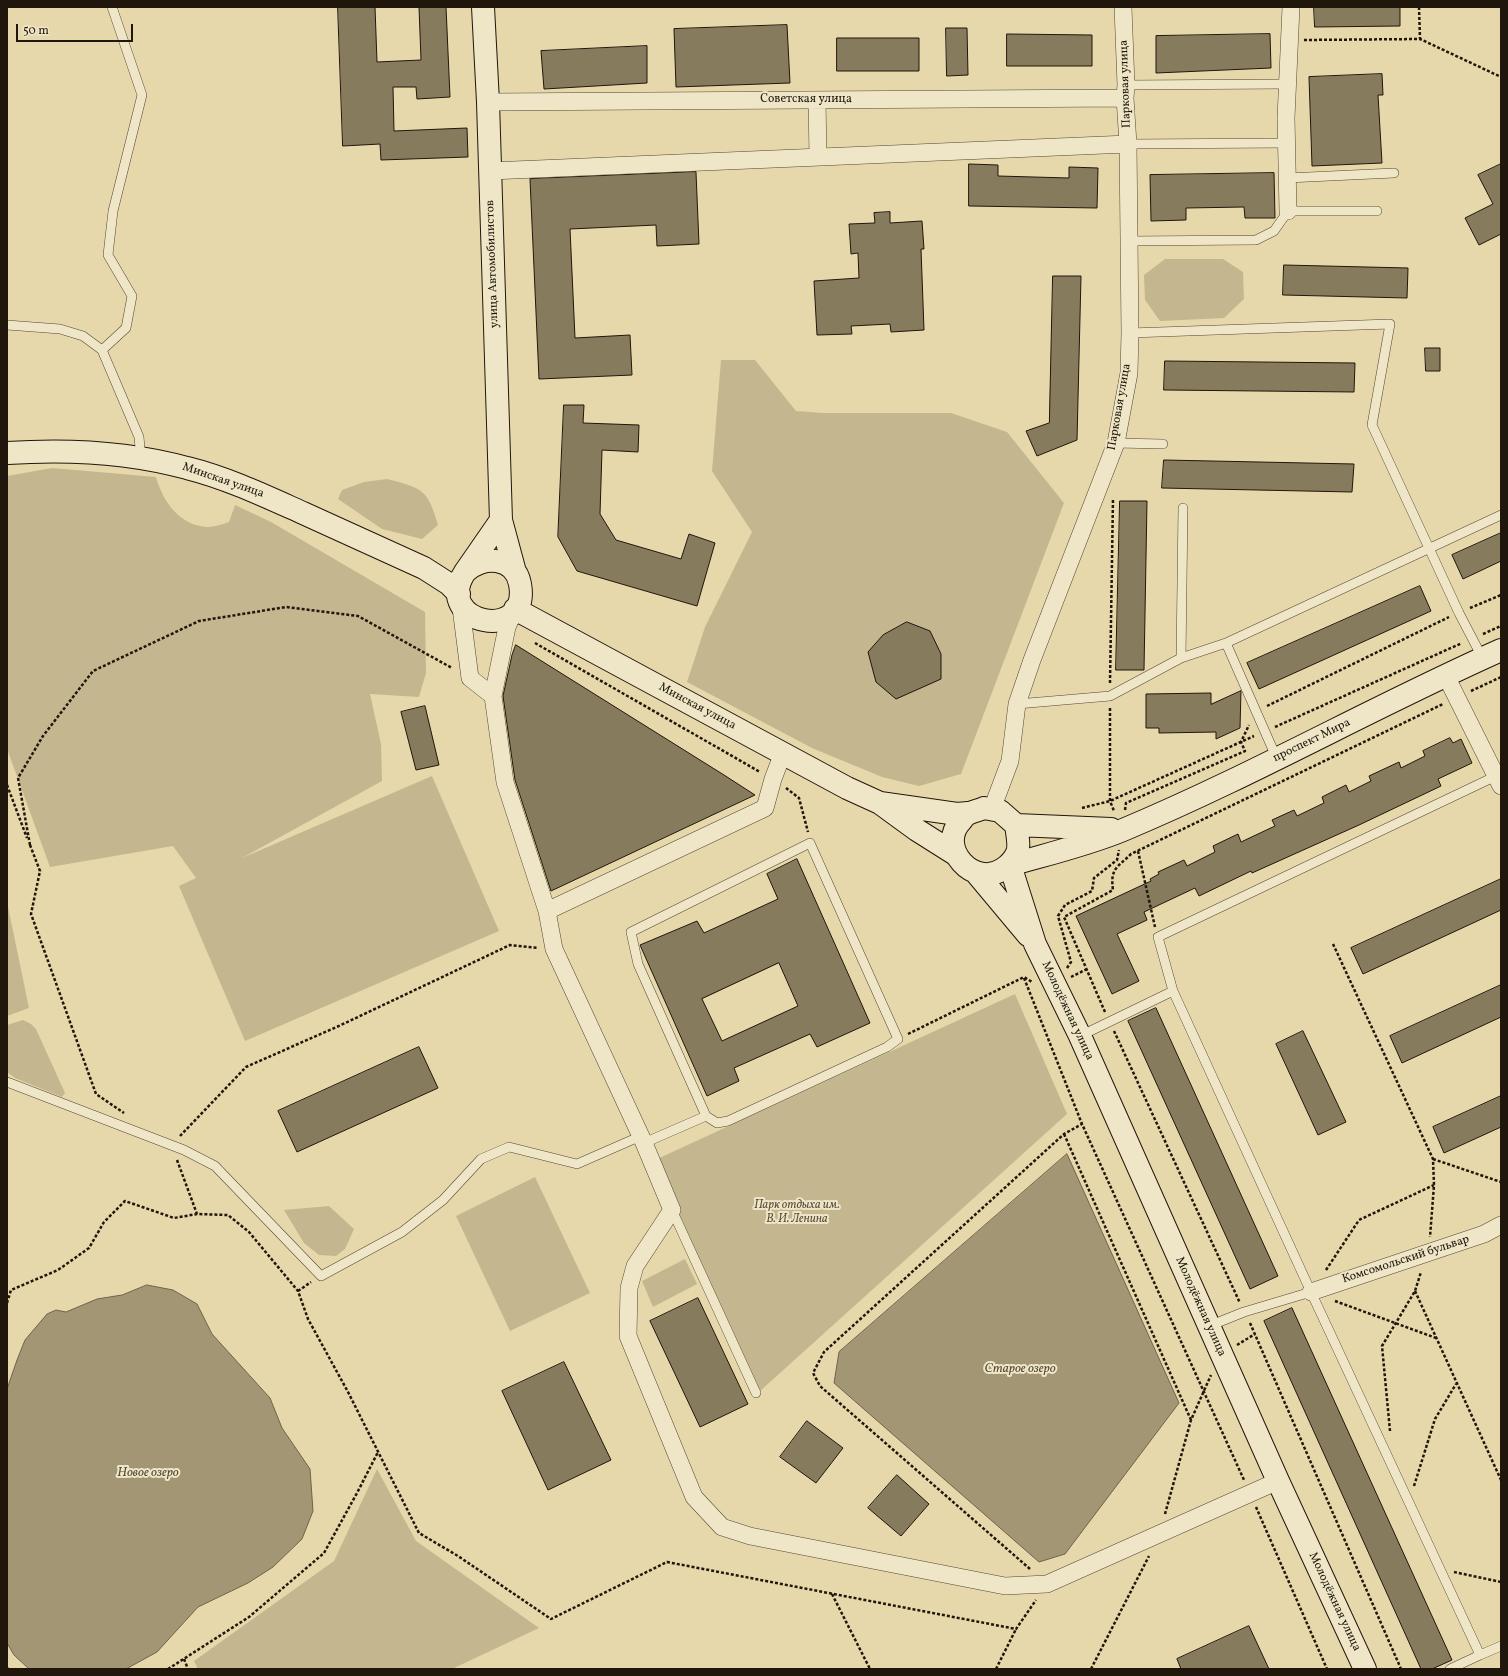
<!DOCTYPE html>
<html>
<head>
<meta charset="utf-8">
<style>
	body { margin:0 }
	#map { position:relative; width:1508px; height:1676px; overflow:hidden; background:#e6d8aa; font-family:Vollkorn,serif }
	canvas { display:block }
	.frame { position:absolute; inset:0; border:8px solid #20160c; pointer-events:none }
	.scale { position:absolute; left:16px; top:24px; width:117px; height:18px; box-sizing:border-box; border:2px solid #20160c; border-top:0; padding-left:5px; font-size:12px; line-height:14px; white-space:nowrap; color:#20160c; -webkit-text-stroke:3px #efe6c8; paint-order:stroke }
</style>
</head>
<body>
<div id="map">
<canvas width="1508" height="1676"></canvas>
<div class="frame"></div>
<div class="scale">50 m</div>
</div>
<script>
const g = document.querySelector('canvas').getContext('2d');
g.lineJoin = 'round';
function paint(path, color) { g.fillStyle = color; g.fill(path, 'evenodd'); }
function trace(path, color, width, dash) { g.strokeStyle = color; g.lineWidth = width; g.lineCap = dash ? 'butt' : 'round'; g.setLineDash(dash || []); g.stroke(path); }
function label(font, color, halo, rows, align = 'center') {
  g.font = font + ' Vollkorn,serif'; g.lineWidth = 4; g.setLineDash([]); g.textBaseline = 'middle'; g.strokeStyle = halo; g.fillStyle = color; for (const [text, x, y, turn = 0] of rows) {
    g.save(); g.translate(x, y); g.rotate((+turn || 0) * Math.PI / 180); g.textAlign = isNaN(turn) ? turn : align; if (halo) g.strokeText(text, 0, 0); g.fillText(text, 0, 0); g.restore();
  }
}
const green = new Path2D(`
	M1165 259H1223L1243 272 1244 299 1224 318 1160 321 1145 300 1144 275Z
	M721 360H755L796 411 823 413H951L1007 432 1064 503 961 774 919 786 882 777 812 748 687 682 705 627 752 532 712 471Z
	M52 468 156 477C163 502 180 526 208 527 214 527 223 524 229 522L235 505 271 522 425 612 426 673 419 697 370 694 381 744 382 781 242 858 432 776 499 931 245 1041 179 886 196 878 173 846 50 867 7 749V476Z
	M387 479C422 488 428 489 438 525L422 539 382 529 338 499 342 490 364 482Z
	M7 902 29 1008 7 1016Z
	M1015 994 1067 1114 759 1392 655 1160Z
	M23 1020 31 1024 36 1029 65 1093 62 1097 15 1078 7 1072V1025Z
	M535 1177 590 1293 510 1331 456 1216Z
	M329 1206 354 1229 345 1249 336 1256 319 1255 304 1243 284 1210Z
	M685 1259 697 1284 653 1307 642 1281Z
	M377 1469 416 1541 539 1628 452 1669H198L194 1661 334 1561Z`);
const water = new Path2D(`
	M1067 1154 1179 1403 1065 1554 1039 1562 834 1383 839 1352Z
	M147 1285 173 1290 197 1304 212 1334 270 1398 282 1428 310 1469 313 1511 302 1539 273 1567 248 1583 198 1607 157 1652 126 1669H29L14 1655 7 1643V1389L17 1360 25 1340 47 1314 56 1310 66 1312 97 1299 122 1295Z`);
const building = new Path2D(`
	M338 7H375L377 62 421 60 419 7H446L450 97 417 99 416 87H393L394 131 467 128 468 157 381 160 380 144 343 146Z
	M1314 7H1400V26L1315 27Z
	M787 25 790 83 676 87 674 29Z
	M946 28H967L968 75 947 76Z
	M1007 34 1092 35V66H1007Z
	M1270 34 1271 68 1156 73V36Z
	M837 38H919V71H837Z
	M647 46V83L544 89 541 51Z
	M1382 74 1383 95H1378L1382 163 1312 166 1309 77Z
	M969 164 998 165V176L1069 178V167L1098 168 1097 208 969 206Z
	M1501 164V234L1479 245 1465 218 1493 204 1478 175Z
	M696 172 699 244 657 246 656 225 570 229 575 338 630 335 632 375 539 379 530 179Z
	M1274 173 1275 218H1245L1244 207 1186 208V220L1151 221 1150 175Z
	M890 212V223L922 221 924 249H921L924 330 891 332 890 324 851 326 852 334 817 335 814 281 859 278 858 253 851 254 849 224 875 223 874 213Z
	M1284 265 1408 268 1407 298 1283 295Z
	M1053 276H1081L1077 440 1037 456 1026 431 1049 423Z
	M1425 348H1440V371H1426Z
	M1165 361 1355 363 1354 392 1164 390Z
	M564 405H584L583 423 639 425 638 452 602 450 600 514 616 540 681 559 689 534 715 543 697 606 577 571 558 537Z
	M1164 460 1354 464 1352 492 1162 488Z
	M1120 501H1147L1144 670H1116Z
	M1501 533V561L1463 579 1452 555Z
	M1420 586 1431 611 1259 689 1247 663Z
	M907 622 930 631 941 654V679L896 699 876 682 868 652 883 635Z
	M516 645 724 775 755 795 551 891 515 780 503 696 512 655Z
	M1241 691 1240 728 1216 739V732L1159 733V728H1146V694L1211 693V704Z
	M425 706 439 765 416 770 401 712Z
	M1450 738 1453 743 1461 739 1472 763 1438 779 1441 786 1359 825 1252 873 1251 871 1199 896 1195 888 1144 912 1147 920 1117 934 1139 981 1112 994 1076 916 1151 881 1150 879 1159 874 1158 872 1184 860 1187 866 1215 852 1213 846 1238 834 1241 842 1275 826 1272 820 1294 810 1297 816 1324 803 1322 797 1346 785 1349 792 1371 781 1369 776 1399 762 1401 768 1425 756 1423 751Z
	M797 859 870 1023 817 1047 810 1034 734 1068 739 1081 707 1096 640 945 697 921 704 933 778 899 767 874ZM779 963 798 1006 722 1041 702 999Z
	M1501 879V910L1363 974 1351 948Z
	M1501 985V1017L1402 1063 1390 1036Z
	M1156 1008 1278 1276 1250 1289 1128 1021Z
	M1303 1031 1346 1122 1318 1135 1276 1044Z
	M419 1047 438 1088 297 1152 278 1111Z
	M1501 1096V1127L1444 1153 1433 1127Z
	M698 1298 748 1404 700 1427 650 1321Z
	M1292 1308 1452 1660 1432 1669H1421L1264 1321Z
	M564 1362 611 1460 548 1490 502 1391Z
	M807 1421 843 1448 816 1483 780 1457Z
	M897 1475 929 1504 901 1536 868 1508Z
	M1249 1626 1269 1669H1181L1177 1659Z`);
const path = new Path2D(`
	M1419 7 1420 39
	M1304 40 1420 39 1501 77
	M1470 608 1501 595
	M1483 634 1501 626
	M535 643 760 772
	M1110 683 1113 498
	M1471 691 1501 677
	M1267 706 1449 617
	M1110 708V801L1114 811
	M1275 727 1462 643
	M7 785 27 838
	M786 788 799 798 808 832
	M1082 808 1110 801 1254 736
	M1125 810 1126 803 1245 751 1241 742 1249 725
	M30 845 18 778 43 736 93 671 199 621 286 607 358 616 452 668
	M30 845 40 871 31 914 96 1094 124 1113
	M1138 851 1155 927
	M1333 944 1433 1159 1434 1185 1430 1237
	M1067 968 1071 962 1058 916 1065 905 1092 891 1094 878 1117 860 1119 850
	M1071 977 1087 969
	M1024 978 1082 1124 1244 1480
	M1105 1012 1064 917 1113 890C1110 868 1117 868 1131 854L1443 704
	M1114 1031 1240 1303
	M908 1034 1024 977 1032 982
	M1064 1134 1191 1420
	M180 1136 246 1067 341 1025 510 945 538 948
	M1433 1159 1501 1182
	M177 1160 197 1214
	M1326 1270 1359 1220 1434 1185
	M298 1291 311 1282
	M1415 1291 1501 1480
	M1335 1301 1436 1338
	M7 1303 11 1290 58 1270 89 1248 104 1222 125 1201 174 1218 197 1214 228 1215 249 1232 298 1291 308 1319 348 1392 419 1533 458 1556 551 1619 667 1562 1016 1629 1036 1600
	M1250 1323 1401 1669
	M1237 1345 1255 1334
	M1390 1431 1382 1346 1415 1291 1421 1272
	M1414 1486 1435 1419 1456 1384
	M1256 1507 1327 1669
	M1165 1514 1191 1420 1211 1375
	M1030 1569 820 1386 813 1373 824 1352 1064 1134 1082 1124
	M1454 1572 1501 1582
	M832 1594 870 1669
	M184 1659 188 1669
	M7 1668 8 1669
	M168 1669 249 1617 324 1553 357 1493 378 1452
	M996 1669 1016 1629
	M1091 1669 1149 1556`);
const lane = new Path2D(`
	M112 7 142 95 113 211 108 255 132 296 126 328 102 350 139 437 141 459
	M1126 85 1287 84
	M1128 144 1287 143
	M1287 178 1394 173
	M1129 241 1256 240 1274 231 1288 211H1377
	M7 325 60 329 83 336 102 350
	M1130 333 1390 324 1372 425 1459 613 1483 659
	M1116 443 1163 444
	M1226 643 1277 759
	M1181 658 1183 508
	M1017 704 1110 696 1181 658 1226 643 1501 515
	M1080 1036 1173 991
	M7 1082 184 1150 215 1166 321 1276 402 1232 443 1200 481 1159 509 1147 577 1164 641 1136
	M644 1143 706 1116 638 964 631 932 810 843 898 1039 887 1047 728 1121 717 1123 706 1116
	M672 1210 756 1393
	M1209 1326 1244 1312 1311 1292
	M1480 1655 1501 1646
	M1450 1669 1480 1655 1311 1292 1173 991 1158 937 1496 776`);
const street = new Path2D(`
	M817 100 818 157
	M488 102 1125 98
	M490 171 1128 144
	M1288 211 1286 118 1291 7
	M460 600 470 678 493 696
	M515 609 507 627 493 696 505 782 547 911 554 949 644 1143 672 1210 635 1266 629 1288 628 1336 694 1497 722 1527 750 1536 1005 1586 1047 1584 1278 1481
	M1446 676 1501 786
	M992 809 1010 761 1017 704 1032 660 1116 443 1129 373 1130 333 1128 144 1125 98 1126 85 1123 7
	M547 911 765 808 773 779 783 753
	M1311 1292 1484 1234 1501 1225`);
const secondary = new Path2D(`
	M483 7 488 102 501 520 515 572
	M7 453C67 449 129 452 187 468 227 478 265 496 303 513 343 531 383 549 424 568L449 584 459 594
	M465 572C482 555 515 556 520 584 531 644 431 624 465 572L501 520
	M515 609 847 788 880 803 917 830 955 854
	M880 803 957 814 968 813
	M984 808 1000 811 1016 825C1017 833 1020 846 1017 853 1014 860 1009 865 1003 869 974 889 936 847 961 821 963 818 966 814 970 813 974 811 980 810 984 808Z
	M1016 825 1111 829
	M1010 865 1035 944 1080 1036 1278 1481 1365 1669
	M1010 865C1048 854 1087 845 1123 830 1252 776 1373 707 1501 650
	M977 874 1028 935`);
const streetNames = [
	["Парковая улица",1126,84,-92],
	["Советская улица",806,100],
	["улица Автомобилистов",493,264,-92],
	["Парковая улица",1120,407,-80],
	["Минская улица",223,481,19],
	["Минская улица",697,707,28],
	["проспект Мира",1312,741,-26],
	["Молодёжная улица",1067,1011,65],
	["Комсомольский бульвар",1406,1260,-18],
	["Молодёжная улица",1200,1307,66],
	["Молодёжная улица",1334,1602,65]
];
const parkNames = [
	["Парк отдыха им.",797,1206],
	["В. И. Ленина",797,1220]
];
const waterNames = [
	["Старое озеро",1020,1370],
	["Новое озеро",148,1474]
];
paint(green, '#c4b78f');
paint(water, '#a39674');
trace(water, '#6f634a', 1);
paint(building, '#877b5e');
trace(building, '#20160c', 1);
trace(lane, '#524634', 10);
trace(street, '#524634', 18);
trace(secondary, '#20160c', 24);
trace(path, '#20160c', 2.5, [3, 2]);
trace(lane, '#efe6c8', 9);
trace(street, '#efe6c8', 17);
trace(secondary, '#efe6c8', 22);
label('12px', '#20160c', '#efe6c8', streetNames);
label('italic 12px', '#594e3a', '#efe6c8', parkNames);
label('italic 13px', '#544936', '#efe6c8', waterNames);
</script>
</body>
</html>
